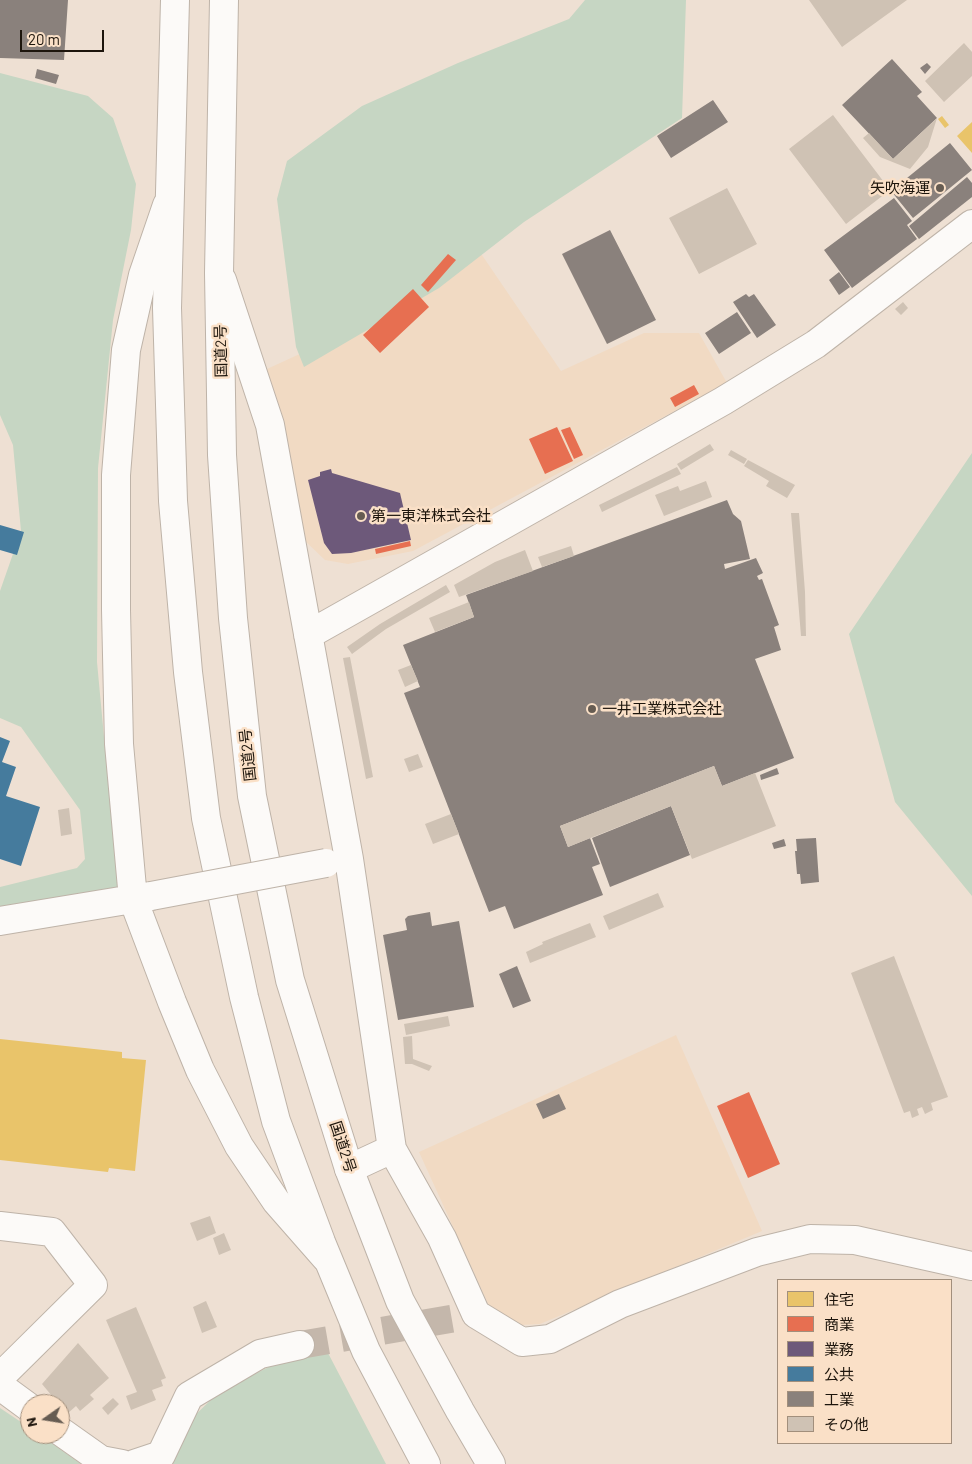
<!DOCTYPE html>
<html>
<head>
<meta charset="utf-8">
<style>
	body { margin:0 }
	#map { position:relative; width:972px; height:1464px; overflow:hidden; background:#eee0d3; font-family:Barlow,"Noto Sans JP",sans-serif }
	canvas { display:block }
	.legend { position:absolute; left:777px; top:1279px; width:175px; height:165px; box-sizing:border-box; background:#fae0c7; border:1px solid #a28f7c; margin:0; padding:6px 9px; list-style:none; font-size:15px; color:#1d150c }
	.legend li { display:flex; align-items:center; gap:10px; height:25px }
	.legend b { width:25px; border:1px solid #a28f7c }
	.north { position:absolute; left:20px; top:1394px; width:50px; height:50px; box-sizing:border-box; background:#fae0c7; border:1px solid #a28f7c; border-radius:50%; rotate:257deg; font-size:14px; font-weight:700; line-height:20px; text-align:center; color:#1d150c }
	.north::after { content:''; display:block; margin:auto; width:18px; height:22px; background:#665c52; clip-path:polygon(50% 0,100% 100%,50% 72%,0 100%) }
	.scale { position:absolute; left:20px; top:30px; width:84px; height:22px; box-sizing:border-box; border:2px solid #1d150c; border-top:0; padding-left:6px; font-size:15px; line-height:18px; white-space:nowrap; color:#1d150c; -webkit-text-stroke:4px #fae0c7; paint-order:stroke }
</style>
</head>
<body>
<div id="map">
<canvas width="972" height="1464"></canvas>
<ul class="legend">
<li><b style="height:14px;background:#e9c46a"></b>住宅</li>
<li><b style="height:14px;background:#e76f51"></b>商業</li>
<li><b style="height:14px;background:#6d597a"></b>業務</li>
<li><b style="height:14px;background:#457b9d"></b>公共</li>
<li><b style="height:14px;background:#8a817c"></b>工業</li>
<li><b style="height:14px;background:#cfc2b4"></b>その他</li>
</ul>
<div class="north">N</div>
<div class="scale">20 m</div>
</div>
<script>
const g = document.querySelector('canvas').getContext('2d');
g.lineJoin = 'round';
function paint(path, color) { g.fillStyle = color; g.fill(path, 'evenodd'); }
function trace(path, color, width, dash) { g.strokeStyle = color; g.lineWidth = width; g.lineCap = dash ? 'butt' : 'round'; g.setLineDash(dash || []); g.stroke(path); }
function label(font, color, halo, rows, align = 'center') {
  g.font = font + ' Barlow,"Noto Sans JP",sans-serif'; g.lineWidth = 5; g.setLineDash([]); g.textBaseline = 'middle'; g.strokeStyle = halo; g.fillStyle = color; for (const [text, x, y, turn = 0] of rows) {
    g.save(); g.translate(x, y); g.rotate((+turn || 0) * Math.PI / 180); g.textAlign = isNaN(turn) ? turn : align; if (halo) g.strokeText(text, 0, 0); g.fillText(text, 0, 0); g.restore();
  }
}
const built = new Path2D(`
	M469 236 561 371 644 333H699L727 383 413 551 348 564 325 560 303 539 267 369 354 329Z
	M676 1035 762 1231 540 1324 520 1325 490 1308 419 1152Z`);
const green = new Path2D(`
	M585 0H686L682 118 524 222 439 288 304 367 296 347 277 199 287 161 362 106 458 63 569 19Z
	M0 73 88 96 113 118 136 184 131 230 113 320 98 468 97 662 118 887 75 897 0 909V887L77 868 85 859 80 810 21 727 0 718V591L21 531 13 445 0 415Z
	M972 453V896L895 802 849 634Z
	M328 1353 386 1464H166L190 1420 218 1393 288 1357Z
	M0 1408 30 1428V1434H39L81 1464H0Z`);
const homes = new Path2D(`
	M942 116 949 125 945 128 938 119Z
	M972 122V153L957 136Z
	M0 1039 122 1052V1058L146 1060 135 1171 109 1168 108 1172 0 1160Z`);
const shops = new Path2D(`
	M448 254 456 260 428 292 421 285Z
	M413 289 429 307 380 353 363 335Z
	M694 385 699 394 675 407 670 398Z
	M557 427 573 461 545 474 529 439Z
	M570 427 583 455 574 459 561 430Z
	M410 541 411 546 376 554 375 549Z
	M749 1092 780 1164 748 1178 717 1106Z`);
const offices = new Path2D(`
	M331 469 332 473 400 493 411 540 351 553 332 554 324 543 308 480 320 476V472Z`);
const public = new Path2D(`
	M0 525 24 532 17 555 0 550Z
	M0 737 10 741 2 762 16 767 6 796 40 807 21 866 0 859Z`);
const industry = new Path2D(`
	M0 0H68L64 60 0 58Z
	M892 59 922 92 917 96 937 118 893 159 842 105Z
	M927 63 931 67 925 74 920 68Z
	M37 69 59 75 56 84 35 78Z
	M713 100 728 122 671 158 657 136Z
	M950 143 972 170 913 218 891 191Z
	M967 177 972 183V197L919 239 909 226Z
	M894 198 912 221 907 225 917 239 852 288 824 250Z
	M610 230 656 320 607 344 562 254Z
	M839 272 850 287 839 295 829 280Z
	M746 294 749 297 754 294 776 325 757 338 733 302Z
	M737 312 751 333 719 354 705 333Z
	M727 500 733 514 741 521 750 559 724 564 725 569 756 558 763 573 757 576 759 580 762 579 779 625 774 627 781 650 755 659 794 758 722 786 714 766 560 826 568 847 590 838 600 864 592 867 603 895 514 929 505 906 489 912 404 693 420 687 403 645 474 617 466 595Z
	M777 768 779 774 761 780 760 775Z
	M671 806 690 855 610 887 592 838Z
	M816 838 819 882 801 884 800 874H797L795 851H797L796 839Z
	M784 839 786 846 774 849 772 843Z
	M430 912 432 926 459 921 474 1007 398 1020 383 935 407 930 405 919 408 916Z
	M517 966 531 1001 513 1008 499 974Z
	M559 1094 566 1109 543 1119 536 1104Z`);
const building = new Path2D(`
	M809 0H907L842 47Z
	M964 43 972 52V76L944 102 925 81Z
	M833 115 890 190 846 224 789 149Z
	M937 118 928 147 910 169 880 157 863 138 869 133 893 159Z
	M727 188 757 244 699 274 669 218Z
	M903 302 908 308 901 315 895 309Z
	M710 444 714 450 681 470 677 464Z
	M731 450 747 459 744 464 728 455Z
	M748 460 795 485 787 498 766 486 769 481 744 466Z
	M677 467 681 474 602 512 599 505Z
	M706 481 712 497 664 516 655 495 678 486 680 491Z
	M791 513H799L805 592 806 636H801Z
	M571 546 574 556 542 567 538 557Z
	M525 550 533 571 459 597 454 585 495 562Z
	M446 585 450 592 386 629 352 654 347 647 380 624Z
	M469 602 474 617 435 632 429 618Z
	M350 657 373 777 366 779 343 658Z
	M411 665 418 681 405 687 398 670Z
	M418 754 423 767 409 772 404 759Z
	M714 766 722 786 755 773 776 826 692 859 671 806 568 847 560 826Z
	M69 808 72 834 61 836 58 810Z
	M451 814 459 834 433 844 425 824Z
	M658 893 664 907 609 930 603 916Z
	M590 923 596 937 530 963 526 952 543 944 542 942Z
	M894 956 948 1097 931 1103 933 1110 925 1114 922 1107 917 1109 919 1115 912 1118 910 1111 904 1113 851 973Z
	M448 1016 450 1026 406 1035 404 1024Z
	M412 1036 413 1059 432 1066 429 1071 412 1064H405L403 1037Z
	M210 1216 216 1233 197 1241 190 1223Z
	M224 1233 231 1250 219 1255 213 1238Z
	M206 1301 217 1327 202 1333 193 1307Z
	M136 1307 166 1378 161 1380 163 1386 152 1390 156 1400 131 1410 126 1396 137 1392 106 1320Z
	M78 1343 109 1378 90 1395 94 1399 80 1411 76 1406 67 1414 42 1384Z
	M113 1398 119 1404 108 1415 102 1408Z`);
const minorTunnel = new Path2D(`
	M300 1345 456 1318`);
const minor = new Path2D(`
	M167 205 143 275 126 350 116 475V610L119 744 133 899 172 1002 200 1070 239 1146 276 1201 326 1258
	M222 280 270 425 349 859 392 1149 442 1238 476 1314 522 1342 550 1339 620 1304 757 1252 810 1239 855 1240 972 1266
	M308 635 723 401 816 344 972 224
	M0 921 151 896
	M349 1169 392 1149
	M0 1226 52 1232 93 1285 0 1377
	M0 1386 30 1408
	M60 1431 101 1460 122 1464
	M134 1464 161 1455 189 1396 260 1354 300 1345`);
const highway = new Path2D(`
	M175 0 167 308 173 501 188 672 206 818 244 997 276 1121 321 1242 366 1351 426 1464
	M224 0 219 273 222 455 233 618 252 796 290 980 349 1169 400 1301 460 1411 491 1464`);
const minorBridge = new Path2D(`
	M151 896 326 863`);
const markers = [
	[940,188,5,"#665c52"],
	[361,516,5,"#665c52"],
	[592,709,5,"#665c52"]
];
const poiNames = [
	["矢吹海運",930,188,"right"],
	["第一東洋株式会社",371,516],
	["一井工業株式会社",602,709]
];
const streetNames = [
	["国道2号",221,351,-91],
	["国道2号",248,755,-96],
	["国道2号",343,1147,72]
];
paint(built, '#f1dac3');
paint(green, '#c6d6c3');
paint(homes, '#e9c46a');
paint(shops, '#e76f51');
paint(offices, '#6d597a');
paint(public, '#457b9d');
paint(industry, '#8a817c');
paint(building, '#cfc2b4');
trace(minorTunnel, '#c4b7ab', 28, [28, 14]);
trace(minor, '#beb3a8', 30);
trace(highway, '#beb3a8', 30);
trace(minor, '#fcfaf8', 28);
trace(highway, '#fcfaf8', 28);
trace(minorBridge, '#beb3a8', 30, []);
trace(minorBridge, '#fcfaf8', 28);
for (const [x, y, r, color] of markers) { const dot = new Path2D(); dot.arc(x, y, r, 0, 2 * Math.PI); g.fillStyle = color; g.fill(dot); trace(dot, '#fae0c7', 2); }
label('15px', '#1d150c', '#fae0c7', poiNames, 'left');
label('15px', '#1d150c', '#fae0c7', streetNames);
</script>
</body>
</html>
